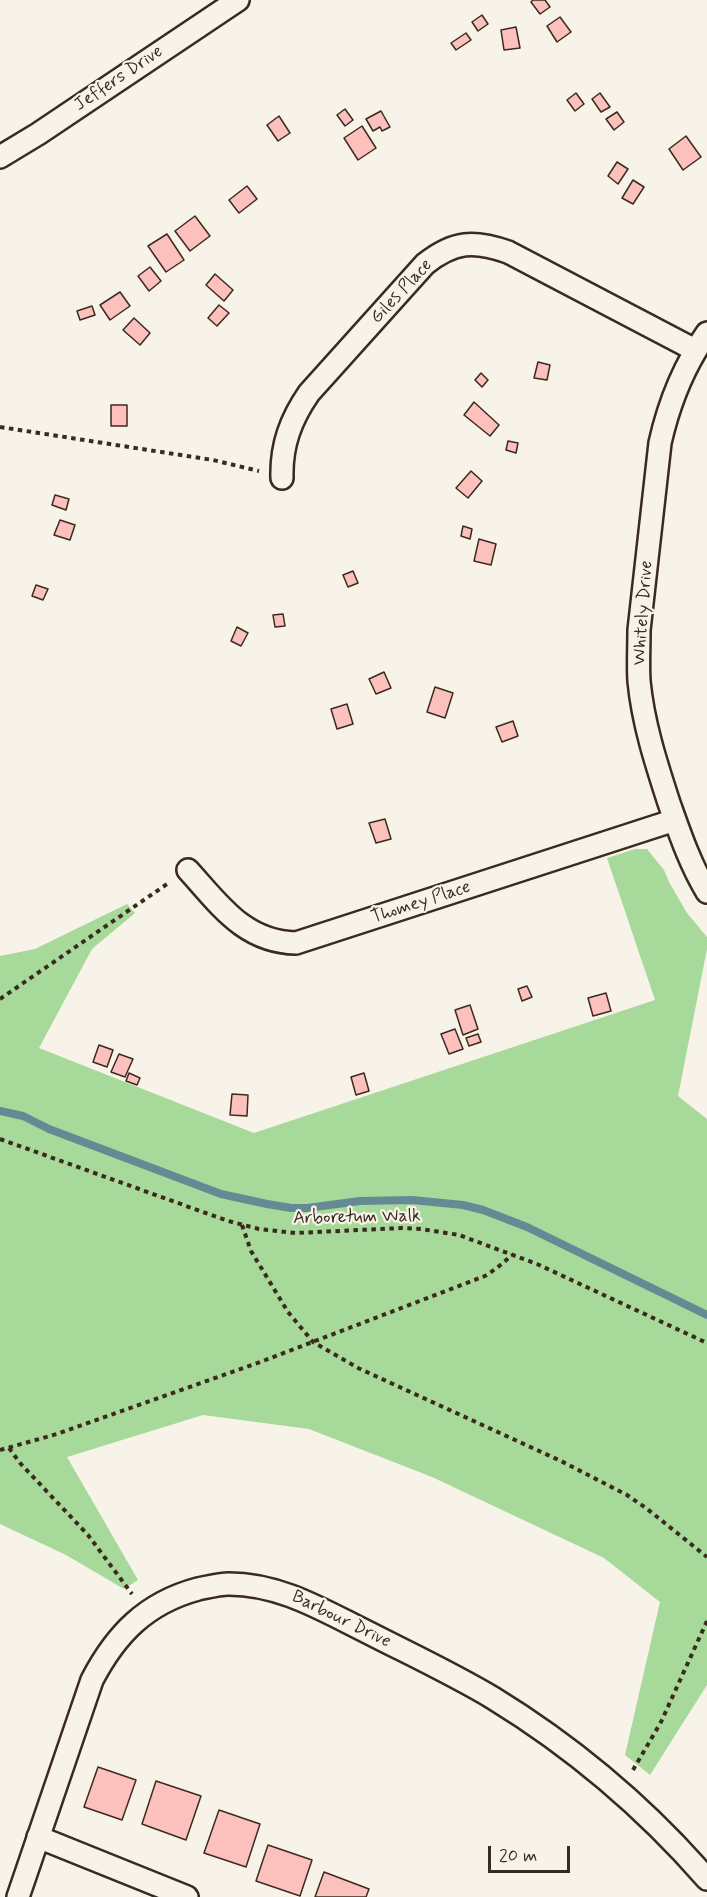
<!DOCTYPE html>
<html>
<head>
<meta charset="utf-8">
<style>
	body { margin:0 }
	#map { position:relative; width:707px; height:1897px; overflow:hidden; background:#f7f3e8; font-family:Mynerve,sans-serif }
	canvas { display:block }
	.scale { position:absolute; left:488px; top:1846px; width:82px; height:27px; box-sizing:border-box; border:3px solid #3b2a1e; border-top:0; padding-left:8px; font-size:18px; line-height:21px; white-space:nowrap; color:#3b2a1e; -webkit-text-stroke:4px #f7f3e8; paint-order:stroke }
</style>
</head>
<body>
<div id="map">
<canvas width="707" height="1897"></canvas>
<div class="scale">20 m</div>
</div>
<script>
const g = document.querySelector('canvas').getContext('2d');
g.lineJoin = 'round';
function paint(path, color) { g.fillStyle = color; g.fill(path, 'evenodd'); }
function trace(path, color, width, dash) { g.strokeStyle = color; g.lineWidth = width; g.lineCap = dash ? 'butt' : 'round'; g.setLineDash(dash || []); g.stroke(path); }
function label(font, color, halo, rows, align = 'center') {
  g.font = font + ' Mynerve,sans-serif'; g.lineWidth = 4.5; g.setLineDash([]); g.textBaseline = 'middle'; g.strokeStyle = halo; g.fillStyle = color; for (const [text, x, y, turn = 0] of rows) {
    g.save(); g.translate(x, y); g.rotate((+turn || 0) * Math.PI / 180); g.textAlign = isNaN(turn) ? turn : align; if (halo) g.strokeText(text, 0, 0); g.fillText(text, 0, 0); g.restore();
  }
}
const green = new Path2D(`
	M635 849H647L664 870 669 882 687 913 707 937V949L678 1096 707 1119V1685L650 1775 625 1755 660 1602 604 1558 432 1477 309 1429 203 1415 67 1457 138 1580 124 1589 66 1555 0 1524V956L35 949 127 904 135 913 92 949 39 1048 254 1133 655 1000 607 858Z`);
const stream = new Path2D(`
	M0 1111 23 1116 49 1129 221 1194 267 1204 291 1208H307L360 1201 412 1200 463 1205 483 1210 527 1227 707 1315`);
const building = new Path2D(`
	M533 0H545L550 7 540 14 531 2Z
	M482 15 488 24 478 31 472 22Z
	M560 17 571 32 557 42 547 26Z
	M516 27 520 48 504 50 501 30Z
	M466 33 471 40 456 50 451 43Z
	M576 93 584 104 575 111 567 100Z
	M600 93 610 107 601 112 592 99Z
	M345 109 353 120 345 126 337 115Z
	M381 111 390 127 382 131 380 127 373 131 366 119Z
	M617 112 624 122 614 130 606 119Z
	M279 116 290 133 278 141 267 125Z
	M362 126 376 148 358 160 344 138Z
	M686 136 701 157 683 170 669 149Z
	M617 162 628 169 618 184 608 176Z
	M633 180 644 187 633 204 622 198Z
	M247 186 257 199 239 213 229 200Z
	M195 216 210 236 190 251 175 231Z
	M167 234 184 260 166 272 148 246Z
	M150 267 161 281 149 291 138 276Z
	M215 274 233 290 224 301 206 285Z
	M120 292 130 306 110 320 100 305Z
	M219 305 229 313 217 326 208 318Z
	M92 306 95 315 80 320 77 311Z
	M134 318 150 333 140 345 123 330Z
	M538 362 550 365 547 380 534 378Z
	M481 373 488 380 482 387 475 380Z
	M474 402 499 425 490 436 464 415Z
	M111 405H127V426H111Z
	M508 441 518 443 516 453 506 450Z
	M471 471 482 481 468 498 456 488Z
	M55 495 69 499 66 510 52 505Z
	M60 520 75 525 70 540 54 535Z
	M463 526 472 529 470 539 461 536Z
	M479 539 496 544 491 565 474 561Z
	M353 571 358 583 348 587 343 575Z
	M36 585 48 589 43 600 32 596Z
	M283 614 285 626 275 627 273 615Z
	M237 627 248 633 241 646 231 641Z
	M384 672 391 688 376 694 369 679Z
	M435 687 453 693 445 718 427 712Z
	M347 704 353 724 337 729 331 709Z
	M513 721 518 736 502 742 496 727Z
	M385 819 391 839 376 843 369 823Z
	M527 986 532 997 522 1001 518 989Z
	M606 993 611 1011 593 1016 588 998Z
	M470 1005 478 1029 463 1035 455 1010Z
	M455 1029 463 1049 449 1054 441 1034Z
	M478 1034 481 1042 469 1046 466 1038Z
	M99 1045 113 1050 107 1067 93 1062Z
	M119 1054 133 1059 125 1077 111 1072Z
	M129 1073 140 1078 137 1085 126 1081Z
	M364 1073 369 1091 356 1095 351 1077Z
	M232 1094 248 1095 247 1116 230 1115Z
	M98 1767 136 1780 122 1820 84 1807Z
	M156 1781 201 1796 186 1840 142 1824Z
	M219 1810 260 1824 246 1867 204 1853Z
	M268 1845 312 1860 300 1896 256 1881Z
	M324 1872 369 1889 366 1897H315Z`);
const path = new Path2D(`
	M0 427 213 460 259 471
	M0 999 170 882
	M0 1139 228 1221 259 1229 296 1233 402 1228 421 1229 459 1235 537 1264 707 1343
	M242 1225 251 1251 288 1312 313 1342 358 1368 561 1461 627 1495 646 1508 707 1557
	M9 1448 20 1463 88 1535 132 1594
	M0 1450 57 1434 255 1364 485 1276 497 1268 512 1255
	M633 1770 661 1722 707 1621`);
const street = new Path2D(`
	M0 157 38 134 238 0
	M707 333C683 367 669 403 660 443L639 630C639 647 638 665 639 681 643 723 656 763 669 803 680 834 690 864 707 892
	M282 478C281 445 291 419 309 393L425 264C454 241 474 240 508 252L695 350
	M188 870C219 904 244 942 296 943L675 820
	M38 1837 187 1897
	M18 1897 92 1680C116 1634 146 1603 198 1589 208 1587 219 1584 229 1584 281 1584 324 1611 369 1633 410 1654 453 1674 493 1698 573 1747 646 1809 707 1879`);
const streetNames = [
	["Jeffers Drive",119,79,-34],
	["Giles Place",402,292,-47],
	["Whitely Drive",644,613,-86],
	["Thomey Place",421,903,-18],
	["Arboretum Walk",357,1218,-1],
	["Barbour Drive",341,1620,26]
];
paint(green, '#a7d99a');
trace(stream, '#668a94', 8);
paint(building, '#fdc1bd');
trace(building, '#3b2a1e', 1.5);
trace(street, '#3b2a1e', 26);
trace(path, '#3b2a1e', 4, [4.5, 4.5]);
trace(street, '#f7f3e8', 21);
label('18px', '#3b2a1e', '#f7f3e8', streetNames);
</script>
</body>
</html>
